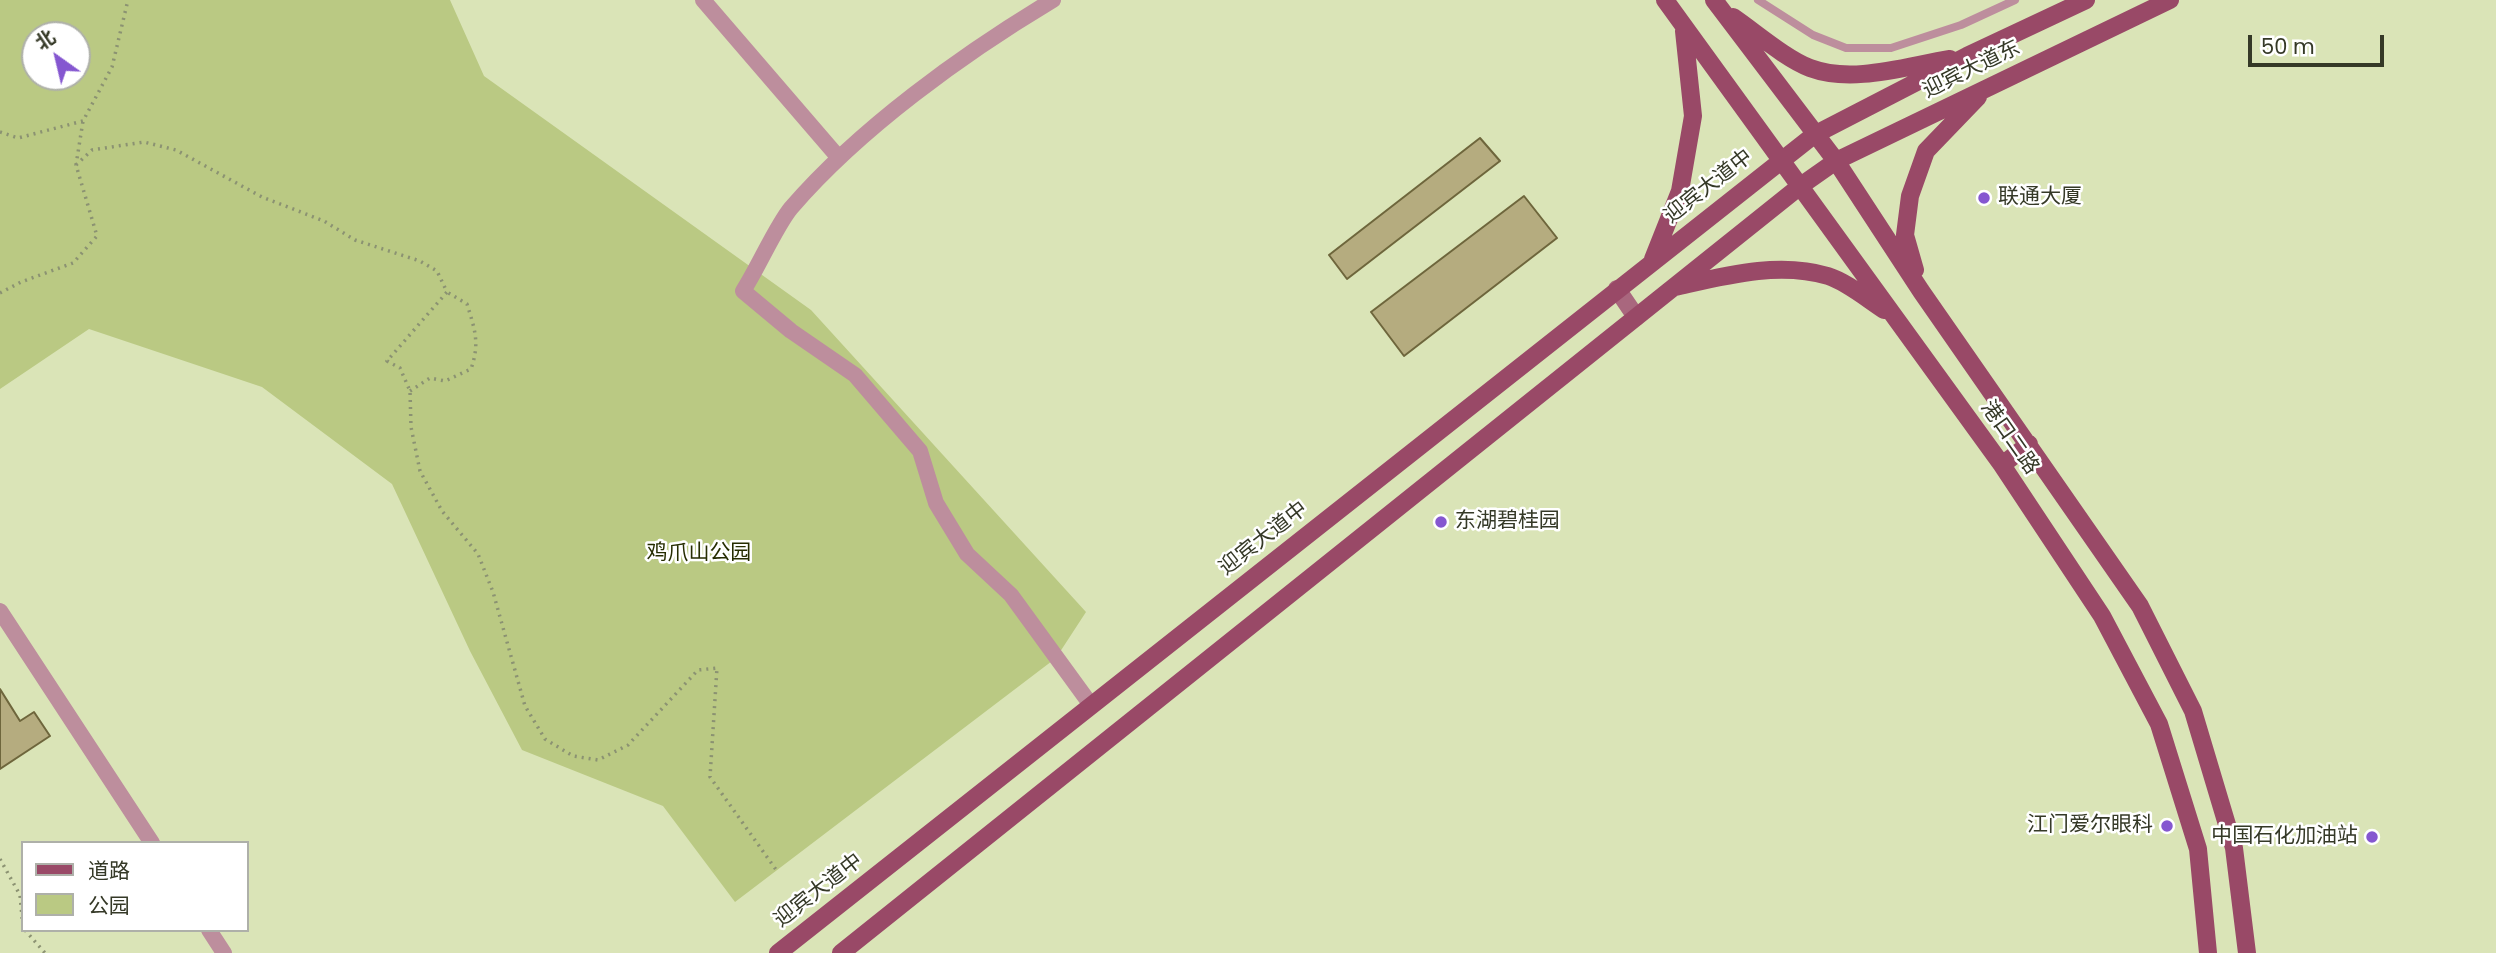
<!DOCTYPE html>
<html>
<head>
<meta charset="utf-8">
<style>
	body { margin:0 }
	#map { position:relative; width:2496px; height:953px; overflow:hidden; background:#dae4b7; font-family:Poppins,"Noto Sans SC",sans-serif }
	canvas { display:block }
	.legend { position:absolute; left:21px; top:841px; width:228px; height:91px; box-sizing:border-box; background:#fff; border:2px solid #aeb0a9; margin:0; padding:9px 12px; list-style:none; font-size:21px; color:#353927 }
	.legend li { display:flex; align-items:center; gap:14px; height:35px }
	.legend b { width:35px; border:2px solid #aeb0a9 }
	.north { position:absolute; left:21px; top:21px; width:70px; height:70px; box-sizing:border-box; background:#fff; border:2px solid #aeb0a9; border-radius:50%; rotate:326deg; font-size:19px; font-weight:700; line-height:28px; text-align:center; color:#353927 }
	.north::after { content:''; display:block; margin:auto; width:24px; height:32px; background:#8557d0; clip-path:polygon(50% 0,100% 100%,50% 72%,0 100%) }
	.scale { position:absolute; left:2248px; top:35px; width:136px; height:32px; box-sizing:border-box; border:4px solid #353927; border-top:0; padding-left:9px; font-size:21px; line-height:24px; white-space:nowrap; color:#353927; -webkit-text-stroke:5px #fff; paint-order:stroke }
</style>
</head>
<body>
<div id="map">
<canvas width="2496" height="953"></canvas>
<ul class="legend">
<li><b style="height:9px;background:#994967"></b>道路</li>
<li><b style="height:19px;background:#bac983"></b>公园</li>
</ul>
<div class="north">北</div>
<div class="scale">50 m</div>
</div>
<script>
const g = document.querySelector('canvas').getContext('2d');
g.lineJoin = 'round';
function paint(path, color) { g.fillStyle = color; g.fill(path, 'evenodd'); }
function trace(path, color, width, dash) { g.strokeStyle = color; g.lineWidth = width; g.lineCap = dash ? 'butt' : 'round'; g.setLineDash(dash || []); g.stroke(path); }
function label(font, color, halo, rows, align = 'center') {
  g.font = font + ' Poppins,"Noto Sans SC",sans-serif'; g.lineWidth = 5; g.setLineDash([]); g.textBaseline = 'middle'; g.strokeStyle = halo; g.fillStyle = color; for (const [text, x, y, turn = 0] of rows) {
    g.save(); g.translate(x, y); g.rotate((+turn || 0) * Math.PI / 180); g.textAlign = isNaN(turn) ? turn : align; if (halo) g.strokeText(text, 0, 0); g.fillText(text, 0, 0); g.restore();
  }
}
const green = new Path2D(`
	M0 0H450L484 76 811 310 1086 612 1056 658 735 902 663 806 522 750 470 651 392 484 262 387 89 329 0 389ZM35 35H77V77H35Z`);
const building = new Path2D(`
	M1480 138 1500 161 1347 279 1329 255Z
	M1524 196 1557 238 1404 356 1371 312Z
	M0 689 20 721 34 712 50 736 0 769Z`);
const path = new Path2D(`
	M0 132 18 138 83 121 112 67 128 0
	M76 165 92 150 144 142 176 150 262 197 324 221 355 240 420 261 437 271 447 292 387 361 400 368 410 391 411 427 420 471 442 511 478 554 493 592 525 706 545 739 573 756 598 760 628 745 698 670 717 668 710 777 777 871
	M0 293 21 282 73 263 97 236 76 165 83 121
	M410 391 430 378 445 381 471 369C480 343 475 330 467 304L447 292
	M0 859 20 895 23 927
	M25 930 45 953`);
const service = new Path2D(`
	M1758 0 1813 35 1846 48H1891L1961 25 2015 0`);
const minor = new Path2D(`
	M703 0 839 158
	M1053 0C963 54 860 128 791 208 776 226 758 268 743 291L791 331 855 375 920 451 936 503 967 554 1011 595 1091 705
	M0 611 152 843
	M209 930 224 953`);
const secondary = new Path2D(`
	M1617 289 1636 317`);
const primary = new Path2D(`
	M1665 0 2002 465 2102 616 2159 724 2198 849 2208 953
	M1714 0 1836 161 1921 291 2140 606 2193 711 2234 848 2247 953
	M1733 17C1755 32 1786 59 1810 68 1853 84 1906 66 1950 59
	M1653 259 1680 191 1693 116 1684 31
	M1915 270 1905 235 1910 196 1926 151 1978 97
	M1675 287C1724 276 1778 261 1828 276 1847 282 1867 299 1884 310
	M2002 465 2029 444
	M778 953 1814 135 1967 56 2086 0
	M841 953 1799 187 1836 161 2170 0`);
const markers = [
	[1984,198,7,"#8557d0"],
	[1441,522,7,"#8557d0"],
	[2167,826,7,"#8557d0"],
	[2372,837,7,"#8557d0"]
];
const streetNames = [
	["迎宾大道东",1972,70,-26],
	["迎宾大道中",1709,187,-38],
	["港口二路",2009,438,55],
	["迎宾大道中",1264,539,-38],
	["迎宾大道中",819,891,-38]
];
const poiNames = [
	["联通大厦",1998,198],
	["东湖碧桂园",1455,522],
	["江门爱尔眼科",2153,826,"right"],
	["中国石化加油站",2358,837,"right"]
];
const parkNames = [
	["鸡爪山公园",699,554]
];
paint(green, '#bac983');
paint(building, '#b5ac7f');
trace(building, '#6e663c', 2);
trace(path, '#8b9272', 3.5, [2, 5]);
trace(service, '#bd8e9d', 8);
trace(minor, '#bd8e9d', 16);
trace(secondary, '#a9677e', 18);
trace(primary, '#994967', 18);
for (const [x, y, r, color] of markers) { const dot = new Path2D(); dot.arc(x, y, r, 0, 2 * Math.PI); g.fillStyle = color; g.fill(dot); trace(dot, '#fff', 2.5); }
label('21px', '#353927', '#fff', streetNames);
label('21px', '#353927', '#fff', poiNames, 'left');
label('21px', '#262d01', '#fff', parkNames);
</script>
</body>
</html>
